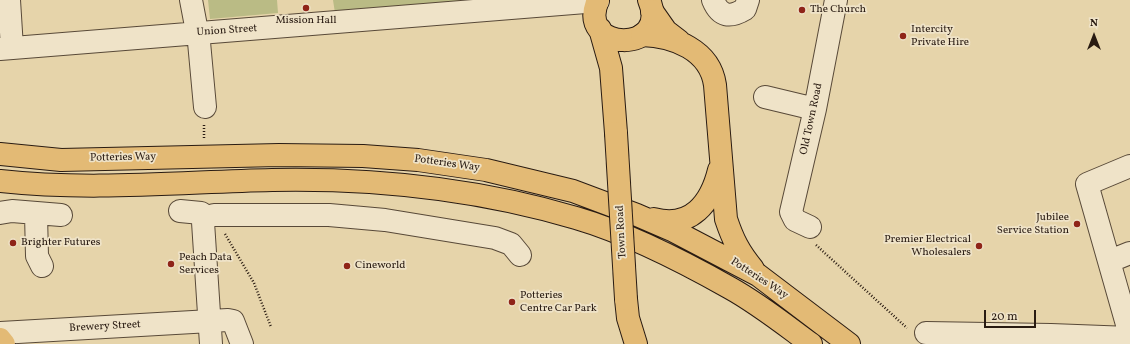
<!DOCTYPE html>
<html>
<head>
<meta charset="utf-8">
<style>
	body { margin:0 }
	#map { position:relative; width:1130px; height:344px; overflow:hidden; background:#e6d4aa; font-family:Vollkorn,serif }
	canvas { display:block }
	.north { position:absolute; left:1074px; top:16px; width:40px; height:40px; -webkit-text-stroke:3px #efe3c8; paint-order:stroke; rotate:0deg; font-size:11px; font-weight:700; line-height:16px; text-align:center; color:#291b12 }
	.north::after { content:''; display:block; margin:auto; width:14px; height:18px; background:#291b12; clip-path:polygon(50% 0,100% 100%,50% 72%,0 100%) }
	.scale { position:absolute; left:984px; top:310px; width:52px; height:18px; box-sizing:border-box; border:2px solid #291b12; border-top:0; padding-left:5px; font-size:12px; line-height:14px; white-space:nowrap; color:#291b12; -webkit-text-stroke:3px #efe3c8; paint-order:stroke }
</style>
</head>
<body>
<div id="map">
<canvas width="1130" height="344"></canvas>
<div class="north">N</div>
<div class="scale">20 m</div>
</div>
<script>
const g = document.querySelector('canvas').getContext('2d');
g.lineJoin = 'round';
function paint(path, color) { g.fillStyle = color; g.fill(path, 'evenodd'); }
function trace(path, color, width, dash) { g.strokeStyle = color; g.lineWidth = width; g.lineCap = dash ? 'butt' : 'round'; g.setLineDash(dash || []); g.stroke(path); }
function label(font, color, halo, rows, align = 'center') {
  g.font = font + ' Vollkorn,serif'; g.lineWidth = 3.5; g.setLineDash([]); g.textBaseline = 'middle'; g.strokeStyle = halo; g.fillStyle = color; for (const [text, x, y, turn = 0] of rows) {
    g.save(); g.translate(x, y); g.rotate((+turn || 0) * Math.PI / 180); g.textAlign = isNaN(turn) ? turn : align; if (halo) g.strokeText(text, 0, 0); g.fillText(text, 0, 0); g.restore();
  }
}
const green = new Path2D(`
	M208 0H277L278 13 210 19Z
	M333 0H468L335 13Z`);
const path = new Path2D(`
	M204 138V125
	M225 234 254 283 271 327
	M816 245 907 328`);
const minor = new Path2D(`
	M9 0 12 48
	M191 0 199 42 205 107
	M713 0C720 17 730 18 745 9L748 0
	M0 49 598 1
	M765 97 815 109
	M1130 166 1087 184 1130 335
	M180 211 201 213 207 217
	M0 213 12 211 61 215
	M36 214 37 256 42 266
	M810 227 795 220 791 212 815 109 836 0
	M1110 261 1130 253
	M0 333 228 320 233 321 242 344
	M926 333 1051 335 1130 338
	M211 344 203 222 207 217 214 215H329L385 220 495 238 511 244 520 255`);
const major = new Path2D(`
	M598 0C575 53 672 54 649 0
	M600 29 611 68 616 133
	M626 299 628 318 636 344
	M0 339 4 344`);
const highway = new Path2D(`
	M652 11 666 31 679 41
	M642 35C674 36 710 50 715 85L726 219C733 240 739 252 753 269
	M0 154 61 160 279 155 363 156 418 160 486 170 573 191 637 215 674 231 758 275 849 344
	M0 181C90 191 182 182 272 180 374 178 478 189 576 218 627 233 684 262 730 288 759 304 785 325 811 344
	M654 219C691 229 711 203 719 170`);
const majorBridge = new Path2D(`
	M616 133 626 299`);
const markers = [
	[306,8,4,"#8f2418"],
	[802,10,4,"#8f2418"],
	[903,36,4,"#8f2418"],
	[1077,224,4,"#8f2418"],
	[13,243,4,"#8f2418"],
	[979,246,4,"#8f2418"],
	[171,264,4,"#8f2418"],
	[347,266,4,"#8f2418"],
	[512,302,4,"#8f2418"]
];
const poiNames = [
	["The Church",810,10],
	["Mission Hall",306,21,"center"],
	["Intercity",911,30],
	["Private Hire",911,43],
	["Jubilee",1069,218,"right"],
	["Service Station",1069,231,"right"],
	["Premier Electrical",971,240,"right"],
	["Wholesalers",971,253,"right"],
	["Brighter Futures",21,243],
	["Peach Data",179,258],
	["Services",179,271],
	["Cineworld",355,266],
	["Potteries",520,296],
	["Centre Car Park",520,309]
];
const streetNames = [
	["Union Street",227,31,-4],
	["Old Town Road",812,119,-78],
	["Potteries Way",123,158,-1],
	["Potteries Way",447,164,8],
	["Town Road",622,232,-93],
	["Potteries Way",759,279,33],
	["Brewery Street",105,327,-3]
];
paint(green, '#babb85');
trace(minor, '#584938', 24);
trace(major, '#291b12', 24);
trace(highway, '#291b12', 24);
trace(path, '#291b12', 2.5, [1, 2]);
trace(minor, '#efe3c8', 22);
trace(major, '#e3ba75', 22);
trace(highway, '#e3ba75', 22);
trace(majorBridge, '#291b12', 24, []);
trace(majorBridge, '#e3ba75', 22);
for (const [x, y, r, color] of markers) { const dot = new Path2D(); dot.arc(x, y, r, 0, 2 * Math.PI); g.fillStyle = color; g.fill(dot); trace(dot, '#efe3c8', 1.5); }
label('11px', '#291b12', '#efe3c8', poiNames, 'left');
label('11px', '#291b12', '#efe3c8', streetNames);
</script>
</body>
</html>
